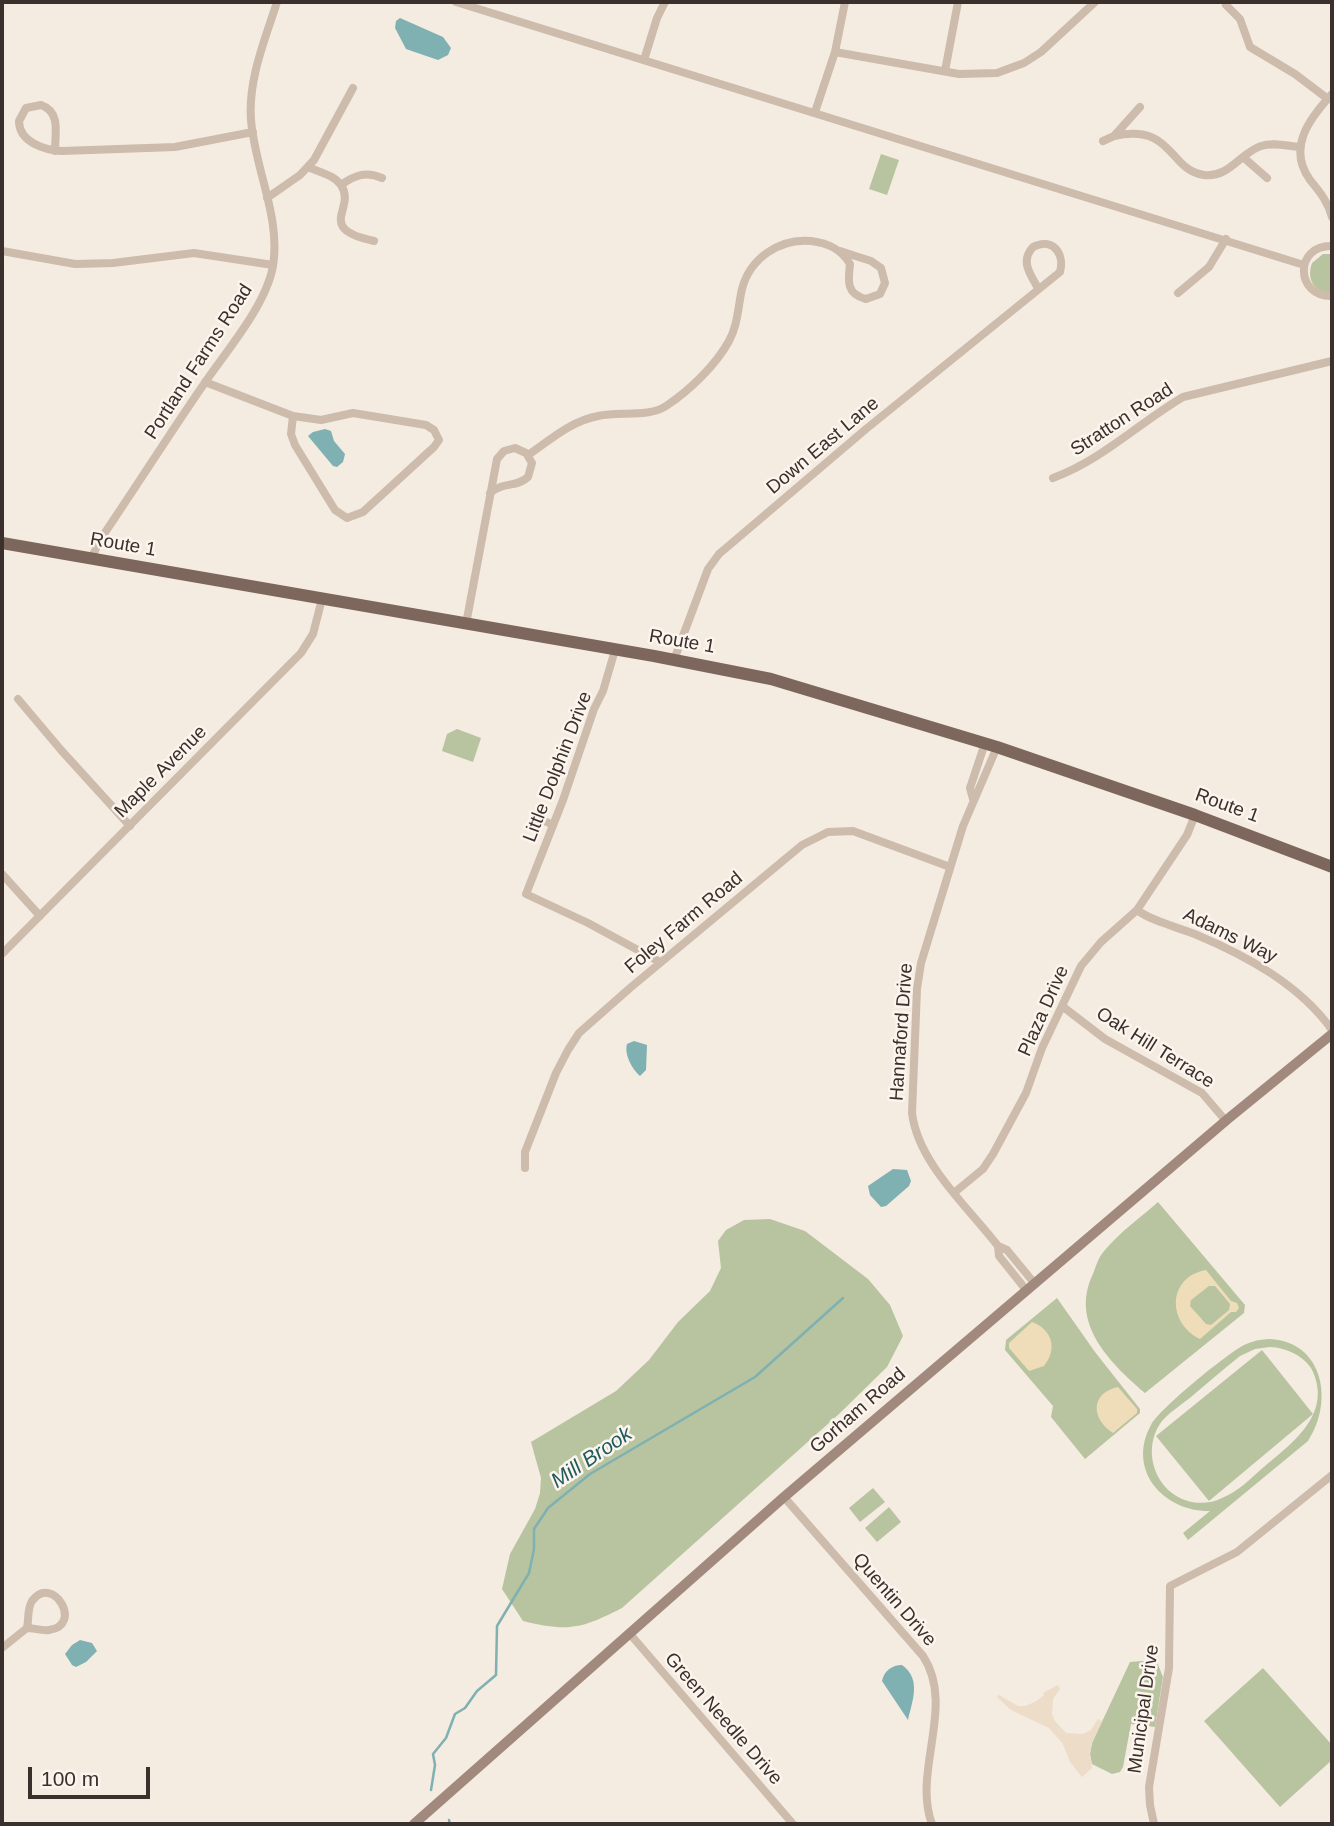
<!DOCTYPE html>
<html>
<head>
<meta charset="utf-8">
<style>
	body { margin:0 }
	#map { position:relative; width:1334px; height:1826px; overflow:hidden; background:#f4ebe1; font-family:Helvetica,sans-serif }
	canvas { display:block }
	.frame { position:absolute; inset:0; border:4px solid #3b302b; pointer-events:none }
	.scale { position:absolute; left:28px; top:1767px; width:122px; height:32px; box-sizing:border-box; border:4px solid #3b302b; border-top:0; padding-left:9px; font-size:21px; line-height:24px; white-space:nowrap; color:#3b302b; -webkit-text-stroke:5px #fbf5ee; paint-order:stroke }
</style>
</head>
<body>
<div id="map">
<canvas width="1334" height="1826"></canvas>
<div class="frame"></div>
<div class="scale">100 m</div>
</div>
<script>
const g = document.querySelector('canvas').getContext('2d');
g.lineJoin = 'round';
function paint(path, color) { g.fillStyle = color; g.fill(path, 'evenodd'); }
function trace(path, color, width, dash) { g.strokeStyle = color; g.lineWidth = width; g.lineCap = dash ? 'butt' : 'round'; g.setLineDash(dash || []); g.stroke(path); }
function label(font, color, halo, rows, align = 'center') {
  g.font = font + ' Helvetica,sans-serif'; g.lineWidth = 5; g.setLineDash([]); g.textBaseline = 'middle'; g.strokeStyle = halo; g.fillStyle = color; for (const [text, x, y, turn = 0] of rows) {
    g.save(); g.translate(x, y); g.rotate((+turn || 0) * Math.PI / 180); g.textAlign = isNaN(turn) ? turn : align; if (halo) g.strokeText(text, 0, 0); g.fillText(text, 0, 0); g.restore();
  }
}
const green = new Path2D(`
	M881 154 899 160 887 195 869 189Z
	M1323 254H1332V293C1314 293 1306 279 1312 263Z
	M457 729 481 738 473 762 442 751 447 734Z
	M1158 1202 1245 1305 1244 1313 1145 1393C1110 1363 1069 1323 1093 1274 1096 1266 1099 1256 1105 1250 1120 1232 1140 1218 1158 1202Z
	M770 1219 805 1231 868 1279 890 1305 903 1336 887 1367 839 1414 622 1608C581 1629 568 1632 523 1621L502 1589 510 1554 535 1509 540 1493 541 1478 531 1442 616 1391 649 1360 678 1322 710 1291 721 1268 718 1241 726 1230 744 1220Z
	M1057 1298 1095 1352 1140 1409V1413L1085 1459 1051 1417 1053 1406 1005 1350 1006 1340Z
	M1270 1339C1324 1342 1334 1402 1308 1441L1188 1540 1183 1533 1210 1511C1164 1512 1126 1470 1151 1425 1159 1409 1228 1353 1244 1345 1252 1341 1261 1339 1270 1339ZM1270 1347C1286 1348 1301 1354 1311 1368 1334 1412 1294 1442 1265 1466 1252 1477 1238 1492 1222 1498 1206 1506 1186 1504 1172 1493 1150 1476 1145 1443 1162 1421 1170 1412 1181 1405 1191 1397 1207 1383 1223 1370 1240 1356L1255 1349Z
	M1262 1350 1313 1414 1209 1501 1156 1436Z
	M873 1488 885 1502 860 1522 849 1508Z
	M889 1507 901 1522 877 1542 865 1528Z
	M1141 1661 1157 1662 1163 1677 1155 1727 1131 1724 1123 1767 1120 1772 1112 1774 1092 1764 1090 1754 1092 1743 1130 1662Z
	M1263 1668 1332 1745V1760L1280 1807 1204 1721Z`);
const sand = new Path2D(`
	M1206 1270 1231 1301 1237 1303 1239 1308 1236 1312H1231L1200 1339C1167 1323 1167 1277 1206 1270ZM1209 1286H1215L1230 1304 1229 1310 1211 1325 1206 1324 1190 1306 1191 1300Z
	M1032 1322C1052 1329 1058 1349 1044 1366L1029 1371 1009 1348V1343Z
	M1118 1387 1137 1409V1413L1113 1433C1091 1419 1090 1393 1118 1387Z`);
const plaza = new Path2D(`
	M1058 1685 1060 1689 1053 1699 1052 1714 1055 1721 1066 1733 1083 1734 1091 1730 1098 1719 1102 1721 1092 1743 1090 1754 1092 1768 1082 1777 1070 1762 1063 1744 1049 1728 1011 1710 997 1697 999 1695 1018 1706H1025L1035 1702 1044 1695 1043 1693Z`);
const water = new Path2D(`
	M400 18 443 37 451 48 448 55 438 60 406 49 395 28 396 21Z
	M325 429 331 431 334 441 345 454 343 462 337 467 333 466 308 436 313 432Z
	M634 1041 647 1045 646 1070 640 1076C632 1069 624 1054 627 1044Z
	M893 1169 907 1170 911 1181 909 1186 886 1206 881 1207 870 1195 868 1186Z
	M80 1640 92 1643 97 1651 86 1662 76 1667 72 1665 65 1654 72 1645Z
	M902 1665C922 1679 912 1702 908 1720L882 1681C884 1671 892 1665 902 1665Z`);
const stream = new Path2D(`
	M431 1790 435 1765 433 1754 446 1738 455 1714 465 1708 477 1691 496 1675 497 1626 529 1573 534 1549V1529L548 1508 590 1474 755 1377 843 1298
	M449 1820 450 1824`);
const street = new Path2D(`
	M456 2 1304 265
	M1226 5 1240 19 1250 47 1295 74 1328 99
	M835 52 959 74 997 73 1024 63 1041 52 1095 2
	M644 60 657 18 665 2
	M945 71 958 2
	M1332 94C1309 119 1287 148 1310 180 1320 192 1328 202 1332 217
	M815 112 835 52 845 2
	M1114 136C1174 123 1168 170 1204 175 1229 178 1240 153 1261 146 1273 142 1287 146 1299 147
	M1103 141 1114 136 1140 107
	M55 151C55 133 61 112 41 105L26 108 19 121C19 142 44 150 62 151L175 147 253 132
	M1243 157 1267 178
	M308 167C319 172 334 175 341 185 357 209 314 228 374 241
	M341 185C355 175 366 171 382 178
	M267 198 300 175 314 160 353 88
	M1332 246C1294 245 1295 297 1332 296
	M2 251 75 264 113 263 194 253 273 265
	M1178 293 1209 267 1226 239
	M205 382 293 416
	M353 413 426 425 434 430 439 440 434 447 363 512 347 518 335 510 295 445 291 434 293 416 321 420Z
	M528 455C550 440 571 421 598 416 619 411 648 418 666 406 689 391 716 365 729 341 738 325 738 306 742 289 750 258 780 238 811 241 828 243 841 249 850 264 848 281 846 294 866 299L880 294 885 283 881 268 871 261 840 251
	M1053 478C1102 460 1139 423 1183 397L1332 361
	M91 559 100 540C136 487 170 433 206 381 228 349 266 305 273 266 281 217 255 170 251 120 248 79 265 40 277 2
	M466 624 497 459 504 451 515 448 526 453 532 463 528 477C516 488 504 481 490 493
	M615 650 603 691 594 709 563 800 526 894 588 923 660 962
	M674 660 708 569 719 554 866 429 1060 272C1065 253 1052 237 1033 247 1020 261 1030 274 1038 288
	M18 699 61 750 130 826
	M997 747 963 826 921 963 917 989 912 1113C918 1163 968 1207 998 1246L1007 1250 1035 1284
	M973 799 970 788 985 743
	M536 817 553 825
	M2 874 40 916
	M1137 910C1151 921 1180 928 1197 935 1247 956 1300 985 1332 1030
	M2 954 301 653 313 634 322 599
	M1062 1006 1105 1039 1202 1093 1226 1121
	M525 1168V1152L556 1073 568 1050 579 1033 630 988 802 845 828 832 853 831 950 867
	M955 1192 983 1169 993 1154 1026 1093 1042 1048 1081 966 1101 942 1137 910 1187 835 1195 815
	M998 1246 999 1256 1027 1291
	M784 1497 923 1656C956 1706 912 1771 932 1824
	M630 1634 793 1824
	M2 1648 27 1628C34 1628 42 1631 49 1630 84 1626 53 1573 32 1601 27 1609 29 1619 27 1628
	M1154 1824 1150 1805 1149 1787 1169 1668 1170 1586 1237 1552 1332 1475`);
const secondary = new Path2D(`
	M414 1824 784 1497 1229 1118 1332 1034`);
const primary = new Path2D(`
	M2 543 654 656 771 679 997 747 1195 815 1332 867`);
const streetNames = [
	["Portland Farms Road",199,362,-57],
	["Stratton Road",1122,420,-33],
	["Down East Lane",823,446,-40],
	["Route 1",123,545,10],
	["Route 1",682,642,10],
	["Little Dolphin Drive",558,767,-69],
	["Maple Avenue",161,772,-45],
	["Route 1",1227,806,20],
	["Foley Farm Road",684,923,-40],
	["Adams Way",1230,936,26],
	["Plaza Drive",1044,1011,-66],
	["Hannaford Drive",902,1032,-86],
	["Oak Hill Terrace",1155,1048,32],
	["Gorham Road",858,1411,-41],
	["Quentin Drive",894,1600,49],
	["Municipal Drive",1144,1709,-82],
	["Green Needle Drive",723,1719,49]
];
const waterNames = [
	["Mill Brook",592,1458,-34]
];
paint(green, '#b8c4a0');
paint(sand, '#efdcb8');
paint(plaza, '#ecdcc8');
paint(water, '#7fb0b2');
trace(stream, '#7fb0b2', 2.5);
trace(street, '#cdbbac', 8);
trace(secondary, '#a18a7d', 10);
trace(primary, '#7d675c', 12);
label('19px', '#3b302b', '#fbf5ee', streetNames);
label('italic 21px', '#1f5a5e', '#fbf5ee', waterNames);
</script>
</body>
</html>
